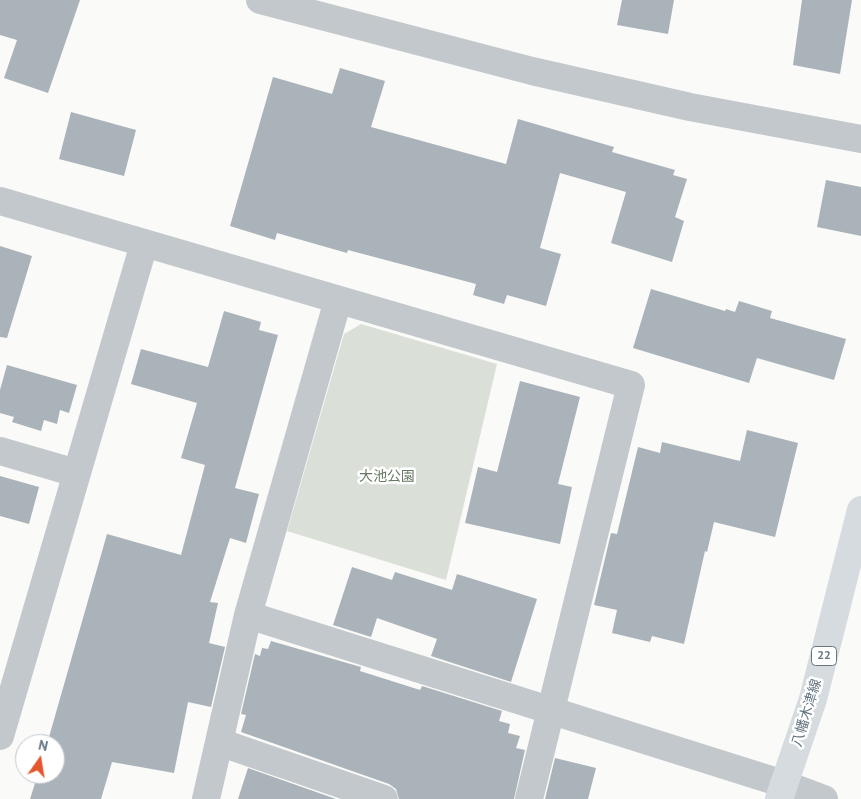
<!DOCTYPE html>
<html>
<head>
<meta charset="utf-8">
<style>
	body { margin:0 }
	#map { position:relative; width:861px; height:799px; overflow:hidden; background:#fafaf8; font-family:"PT Sans",sans-serif }
	canvas { display:block }
	.north { position:absolute; left:15px; top:734px; width:50px; height:50px; box-sizing:border-box; background:#fff; border:1px solid #c1c8cd; border-radius:50%; rotate:13deg; font-size:14px; font-weight:700; line-height:20px; text-align:center; color:#657683 }
	.north::after { content:''; display:block; margin:auto; width:18px; height:22px; background:#e4572e; clip-path:polygon(50% 0,100% 100%,50% 72%,0 100%) }
</style>
</head>
<body>
<div id="map">
<canvas width="861" height="799"></canvas>
<div class="north">N</div>
</div>
<script>
const g = document.querySelector('canvas').getContext('2d');
g.lineJoin = 'round';
function paint(path, color) { g.fillStyle = color; g.fill(path, 'evenodd'); }
function trace(path, color, width, dash) { g.strokeStyle = color; g.lineWidth = width; g.lineCap = dash ? 'butt' : 'round'; g.setLineDash(dash || []); g.stroke(path); }
function label(font, color, halo, rows, align = 'center') {
  g.font = font + ' "PT Sans","Noto Sans JP",sans-serif'; g.lineWidth = 5; g.setLineDash([]); g.textBaseline = 'middle'; g.strokeStyle = halo; g.fillStyle = color; for (const [text, x, y, turn = 0] of rows) {
    g.save(); g.translate(x, y); g.rotate((+turn || 0) * Math.PI / 180); g.textAlign = isNaN(turn) ? turn : align; if (halo) g.strokeText(text, 0, 0); g.fillText(text, 0, 0); g.restore();
  }
}
const green = new Path2D(`
	M361 324 497 364 446 580 287 531 344 334Z`);
const building = new Path2D(`
	M0 0H80L48 93 4 78 17 40 0 35Z
	M622 0H674L668 34 617 25Z
	M802 0H852L840 74 793 65Z
	M340 68 385 81 371 127 506 164 518 119 614 147 612 152 675 170 673 175 687 179 675 217 684 221 672 262 611 243 626 192 560 173 540 248 561 254 546 306 507 295 504 304 473 295 476 284 348 250 347 253 277 233 275 240 230 226 273 77 332 94Z
	M71 112 136 130 124 176 59 159Z
	M826 180 861 187V236L817 227Z
	M0 246 32 256 7 338 0 337Z
	M651 289 725 311 726 309 735 312 739 301 772 311 770 318 846 339 834 380 757 358 749 383 633 348Z
	M224 311 261 322 259 330 278 335 235 488 259 494 246 543 230 538 210 602 218 603 209 643 225 647 211 707 188 702 174 773 112 762 101 799H30L38 774H55V744H47L107 534 181 555 205 465 181 458 197 403 131 384 141 349 208 367Z
	M7 365 77 385 69 413 60 410 57 424 44 420 41 431 12 422 14 417 0 413V390Z
	M520 381 580 397 558 484 572 487 560 544 465 523 478 467 497 472Z
	M747 430 798 443 775 537 714 522 707 552 705 551 684 644 652 636 650 642 612 633 617 610 594 605 611 533 617 534 638 447 660 453 662 442 740 461Z
	M0 476 39 487 29 524 0 516Z
	M352 567 392 580 395 572 452 590 457 574 537 599 511 682 431 656 437 639 377 618 371 637 333 625Z
	M271 641 361 667 360 671 420 690 422 686 502 711 499 721 510 724 508 733 520 736 516 748 525 750 514 799H399L396 789 389 784 241 732 246 715 241 714 255 654 260 656 262 648 268 649Z
	M555 758 596 768 588 799H545Z
	M248 768 336 799H238Z`);
const minor = new Path2D(`
	M0 201 631 385 529 799
	M0 451 76 473
	M248 615 784 784
	M0 736 144 244
	M219 742 384 799
	M206 799 248 615 338 300`);
const tertiary = new Path2D(`
	M260 0 532 71 690 107 861 139
	M784 784 824 799`);
const primary = new Path2D(`
	M779 799 813 699 861 510`);
const shields = [
	[824,656,25]
];
const shieldNames = [
	["22",824,656]
];
const parkNames = [
	["大池公園",387,477]
];
const streetNames = [
	["八幡木津線",807,713,-73]
];
paint(green, '#dadfd7');
paint(building, '#aab3b9');
trace(minor, '#c3c8cc', 28);
trace(tertiary, '#c3c8cc', 28);
trace(primary, '#d6dbdf', 28);
for (const [x, y, w] of shields) { const box = new Path2D(); box.roundRect(x - w / 2, y - 9.5, w, 19, 4); g.fillStyle = '#fff'; g.fill(box); trace(box, '#657683', 1); }
label('bold 12px', '#657683', null, shieldNames);
label('14px', '#687a64', '#fff', parkNames);
label('14px', '#657683', '#fff', streetNames);
</script>
</body>
</html>
